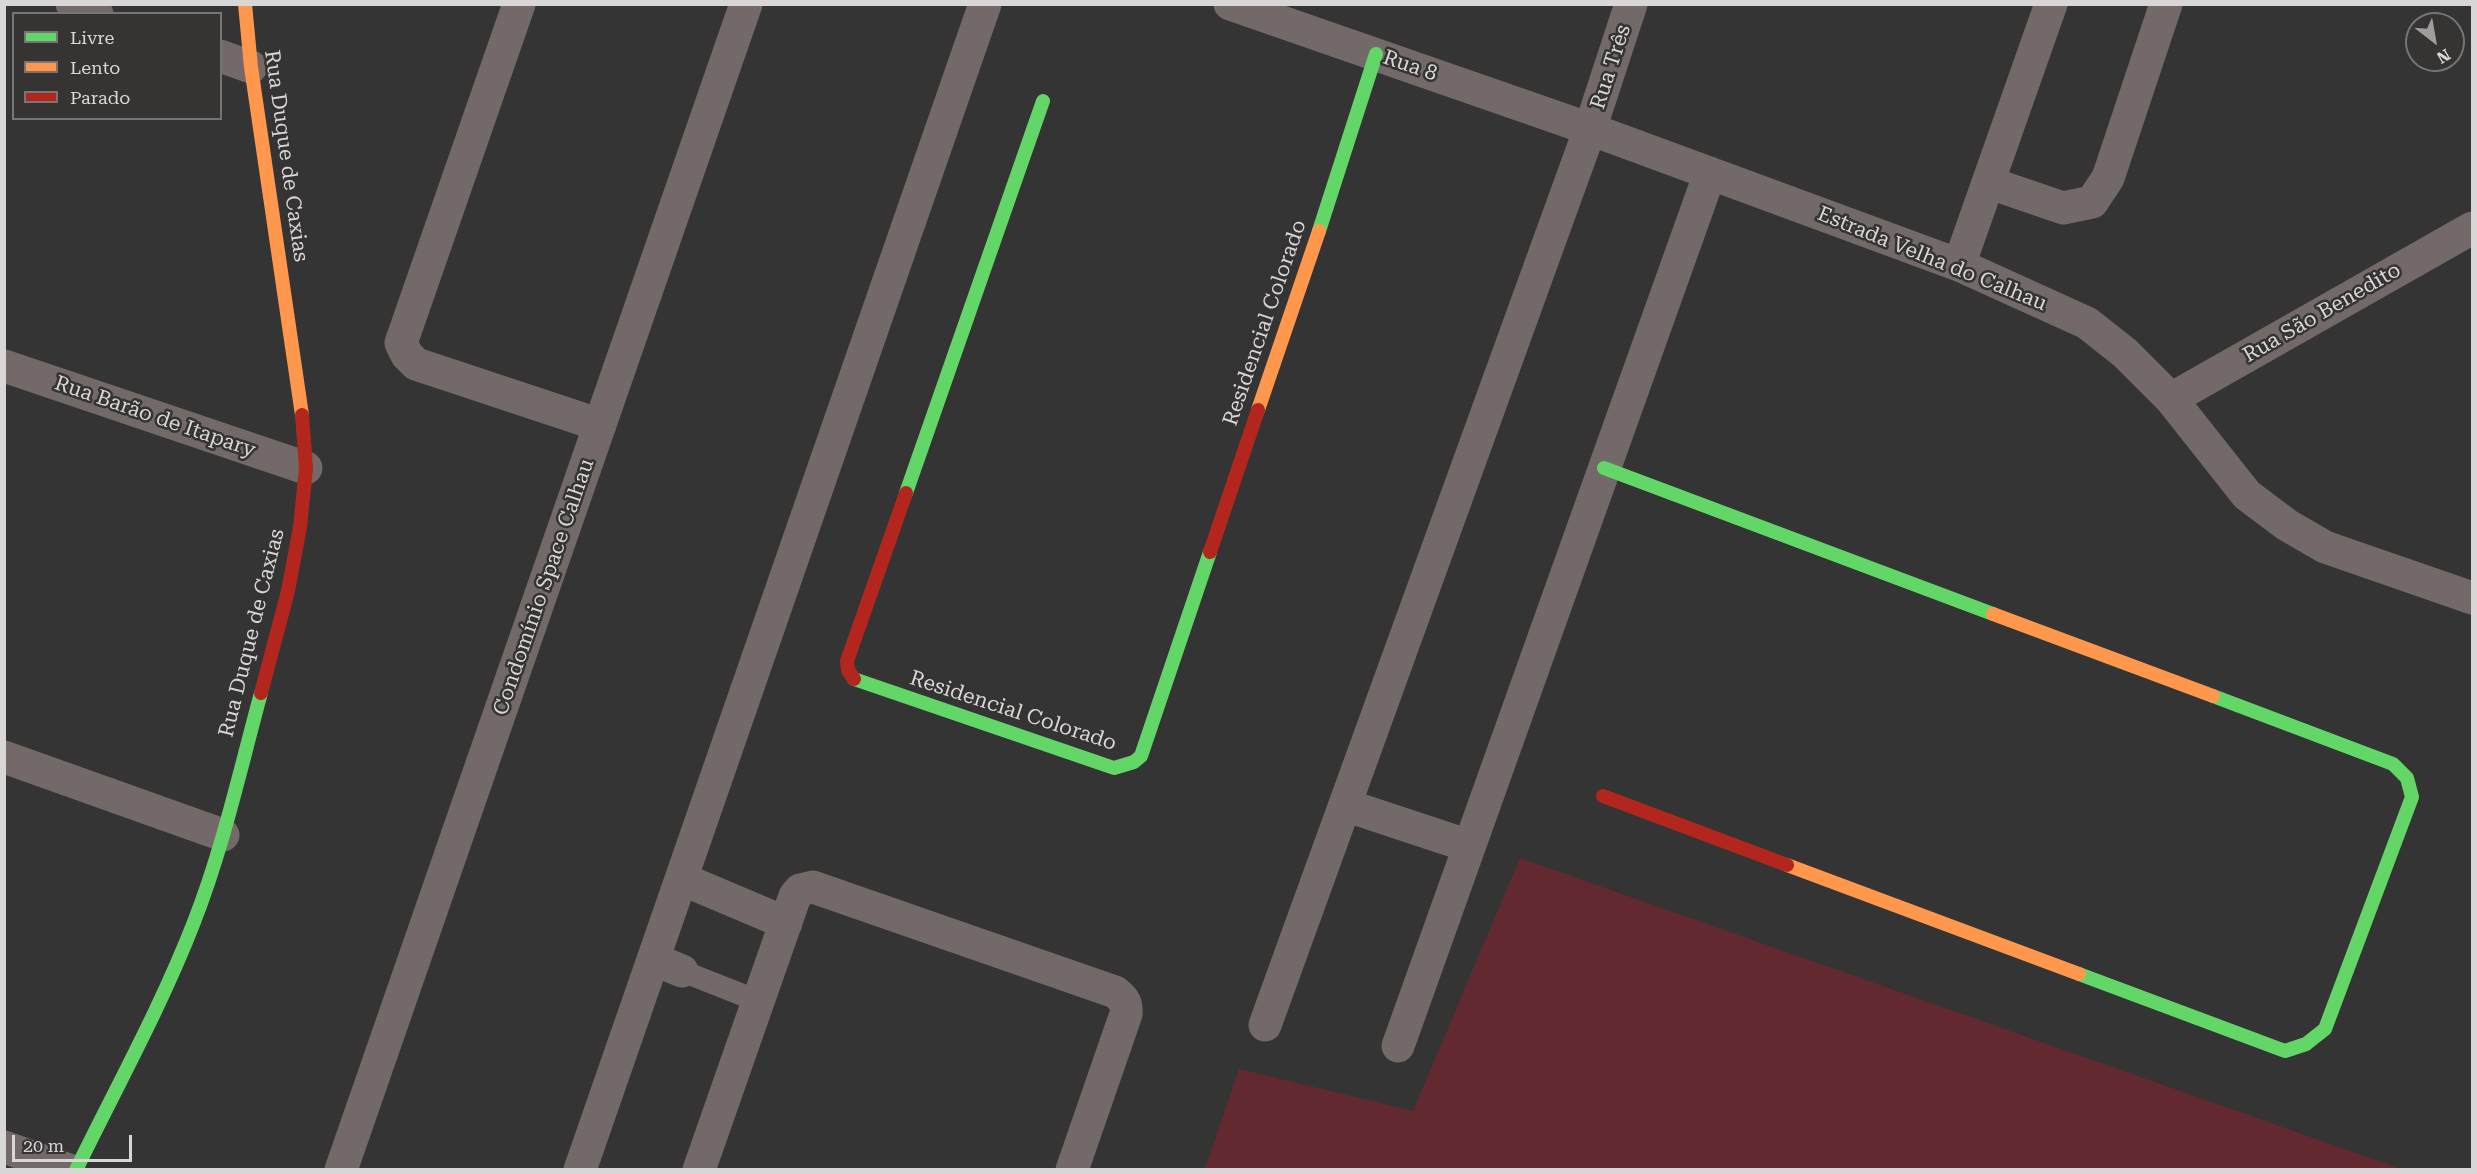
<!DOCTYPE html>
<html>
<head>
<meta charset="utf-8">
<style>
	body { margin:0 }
	#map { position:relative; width:2477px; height:1174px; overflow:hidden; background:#353434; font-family:"Roboto Serif",serif }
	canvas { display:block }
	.frame { position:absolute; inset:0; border:6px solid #d8d6d6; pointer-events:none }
	.legend { position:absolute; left:12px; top:12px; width:210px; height:108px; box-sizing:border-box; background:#363333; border:2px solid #777474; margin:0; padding:8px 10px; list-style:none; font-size:18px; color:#d8d6d6 }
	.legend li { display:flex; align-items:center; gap:12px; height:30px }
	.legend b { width:30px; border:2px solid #777474 }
	.north { position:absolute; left:2405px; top:12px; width:60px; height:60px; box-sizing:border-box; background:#363333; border:2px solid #777474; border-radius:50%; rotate:149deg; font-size:16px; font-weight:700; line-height:24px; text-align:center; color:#d8d6d6 }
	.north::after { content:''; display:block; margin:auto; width:21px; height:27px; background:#9f9d9d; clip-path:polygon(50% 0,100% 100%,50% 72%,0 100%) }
	.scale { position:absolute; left:12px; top:1135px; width:120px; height:27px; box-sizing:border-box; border:3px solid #d8d6d6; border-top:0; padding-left:8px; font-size:18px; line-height:21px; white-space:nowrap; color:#d8d6d6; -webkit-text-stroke:4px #363333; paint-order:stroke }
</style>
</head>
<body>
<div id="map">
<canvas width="2477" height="1174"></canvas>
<div class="frame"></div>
<ul class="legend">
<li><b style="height:8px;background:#63d668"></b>Livre</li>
<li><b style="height:8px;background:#ff974d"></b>Lento</li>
<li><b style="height:8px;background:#b3261e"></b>Parado</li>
</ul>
<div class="north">N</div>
<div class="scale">20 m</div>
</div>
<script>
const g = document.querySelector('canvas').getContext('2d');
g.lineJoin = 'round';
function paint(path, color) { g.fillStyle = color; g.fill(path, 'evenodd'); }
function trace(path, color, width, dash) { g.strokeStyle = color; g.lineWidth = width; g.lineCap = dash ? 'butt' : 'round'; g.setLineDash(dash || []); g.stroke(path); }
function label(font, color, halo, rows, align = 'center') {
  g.font = font + ' "Roboto Serif",serif'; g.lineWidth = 5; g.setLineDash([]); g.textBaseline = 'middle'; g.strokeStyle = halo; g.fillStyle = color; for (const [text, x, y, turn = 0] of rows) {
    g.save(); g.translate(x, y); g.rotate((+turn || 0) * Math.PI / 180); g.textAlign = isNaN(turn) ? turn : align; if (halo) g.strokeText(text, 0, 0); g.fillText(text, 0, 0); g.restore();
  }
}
const green = new Path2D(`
	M1520 858 2401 1169H1205L1239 1069 1413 1111Z`);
const lane = new Path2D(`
	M682 971 758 1001`);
const street = new Path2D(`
	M72 4 97 14
	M519 4 401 343 407 355 416 364 600 425
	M1230 4 1590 129 1959 265 2087 323 2125 353 2171 399 2247 495 2287 525 2325 547 2472 598
	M220 56 251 67
	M1990 183 2063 208 2092 202 2108 178 2166 4
	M1959 265 2051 4
	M4 366 306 468
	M2171 399 2472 228
	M4 757 223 835
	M1345 805 1469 846
	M682 879 786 923
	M653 959 682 971
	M1265 1025 1590 129 1631 4
	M1398 1046 1710 173
	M4 1147 69 1170
	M341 1170 746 4
	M580 1170 985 4
	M699 1170 795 896 800 890 813 887 1115 992C1124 999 1127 1003 1126 1014L1072 1170`);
const fast = new Path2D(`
	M1319 231 1376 54
	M1604 468 1993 614
	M906 493 1043 101
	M854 679 1114 768 1134 762 1141 756 1210 552
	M2079 974 2285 1051 2306 1044 2325 1029 2412 797 2407 778 2393 764 2213 696
	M76 1170C116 1088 161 1007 194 922 223 848 240 770 261 693`);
const slow = new Path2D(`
	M245 4 251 67 302 415
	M1258 410 1319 231
	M1993 614 2213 696
	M1787 865 2079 974`);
const jam = new Path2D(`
	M1210 552 1258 410
	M854 679 848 670 847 661 906 493
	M261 693 288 591 300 527 306 468 302 415
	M1603 796 1787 865`);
const streetNames = [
	["Rua 8",1410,66,19],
	["Rua Três",1611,67,-72],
	["Rua Duque de Caxias",286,156,82],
	["Estrada Velha do Calhau",1932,259,22],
	["Rua São Benedito",2322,313,-30],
	["Residencial Colorado",1265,323,-71],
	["Rua Barão de Itapary",155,417,19],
	["Condomínio Space Calhau",544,587,-71],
	["Rua Duque de Caxias",252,633,-76],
	["Residencial Colorado",1013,711,18]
];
paint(green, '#622a30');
trace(lane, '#746969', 22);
trace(street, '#746969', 33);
trace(fast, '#63d668', 14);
trace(slow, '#ff974d', 14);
trace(jam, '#b3261e', 14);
label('21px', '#d8d6d6', '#363333', streetNames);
</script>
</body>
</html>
